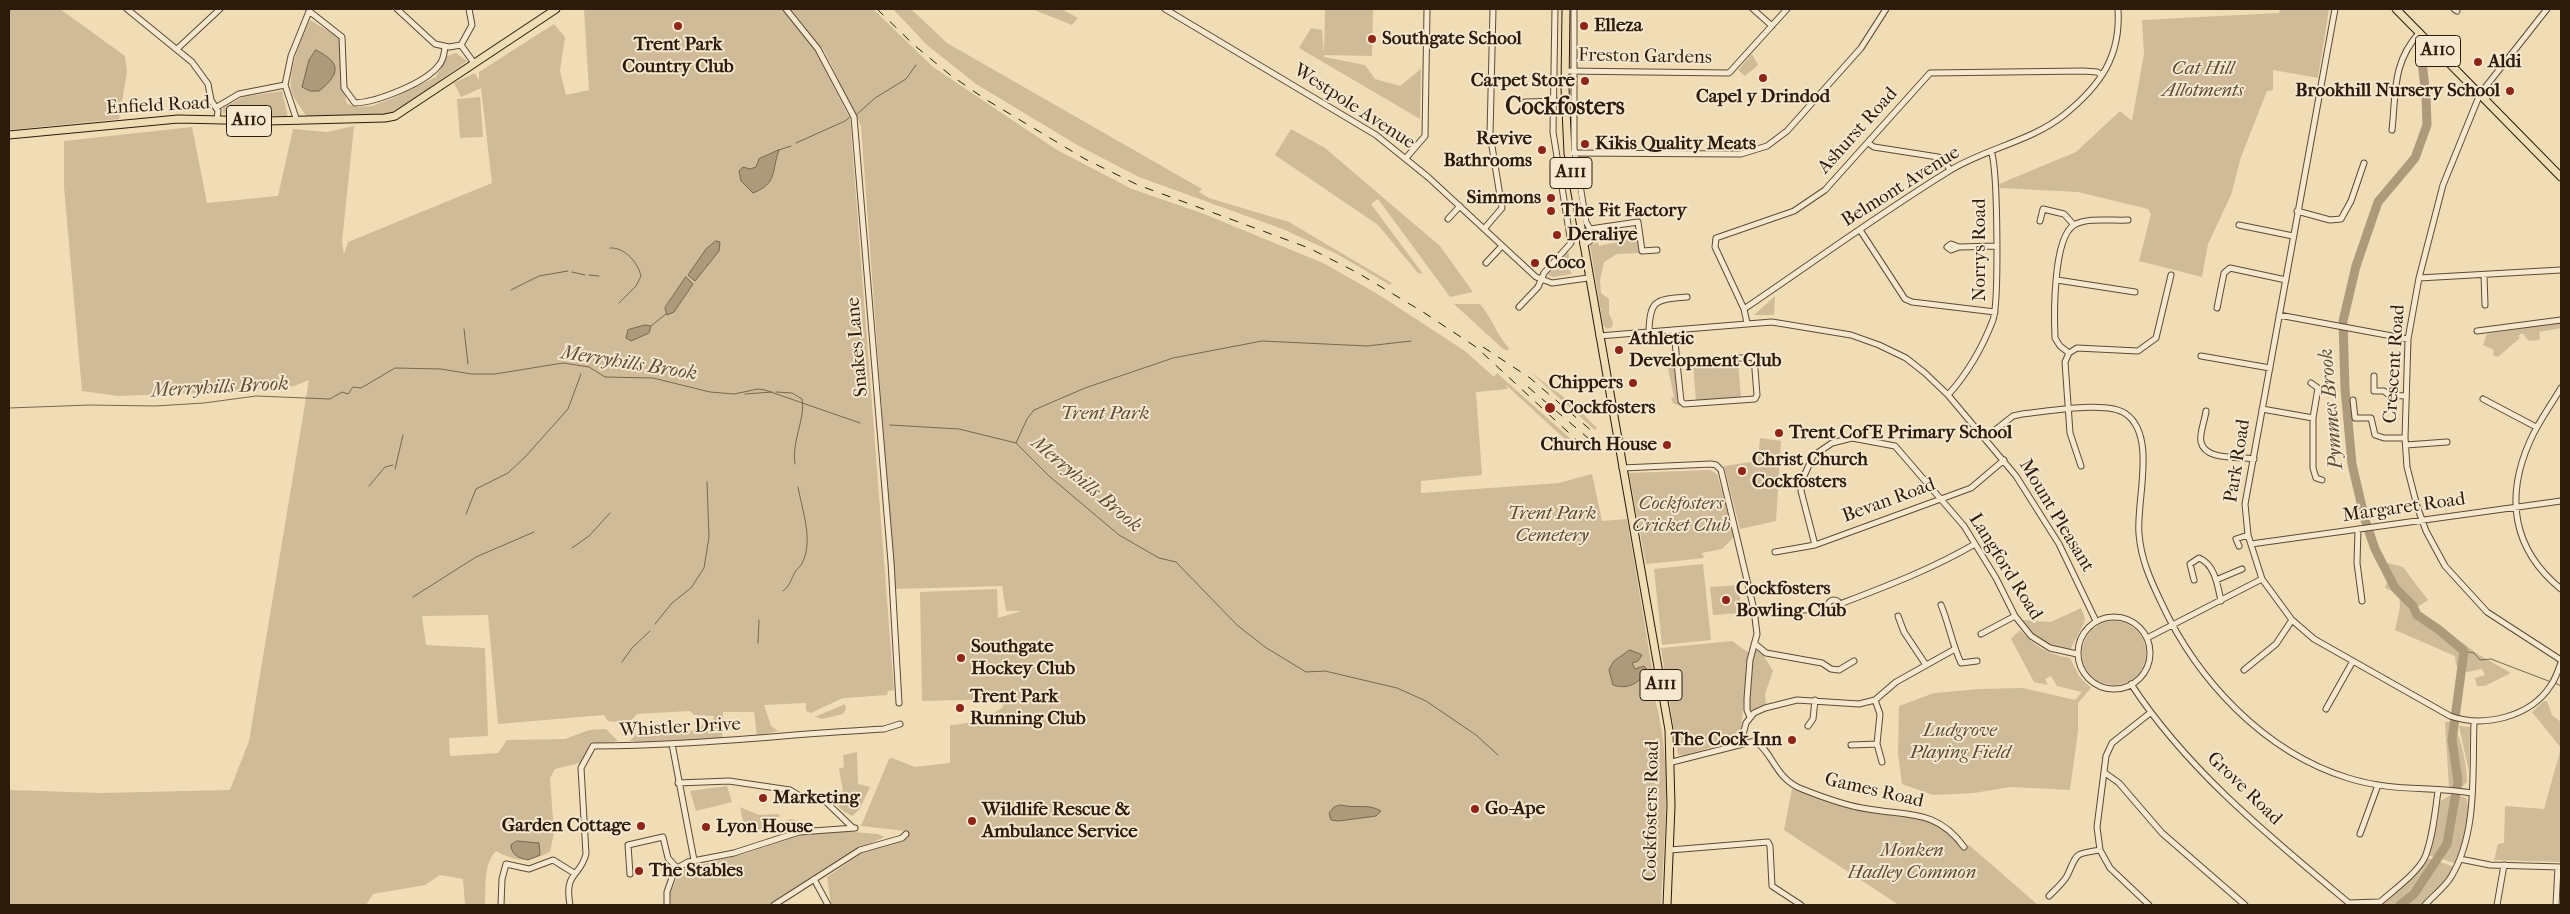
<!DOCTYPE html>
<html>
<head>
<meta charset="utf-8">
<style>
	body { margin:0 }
	#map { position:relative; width:2570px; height:914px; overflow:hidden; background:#f0dcb5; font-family:"IM FELL French Canon",serif }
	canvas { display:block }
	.frame { position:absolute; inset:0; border:10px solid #2c1b0a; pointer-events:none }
</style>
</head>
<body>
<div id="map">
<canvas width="2570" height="914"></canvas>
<div class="frame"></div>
</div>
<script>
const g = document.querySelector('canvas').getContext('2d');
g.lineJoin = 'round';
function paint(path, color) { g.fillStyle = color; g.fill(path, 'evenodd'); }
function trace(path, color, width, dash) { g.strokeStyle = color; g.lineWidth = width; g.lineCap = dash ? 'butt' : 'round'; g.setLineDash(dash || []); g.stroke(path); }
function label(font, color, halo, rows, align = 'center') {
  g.font = font + ' "IM FELL French Canon",serif'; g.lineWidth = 4; g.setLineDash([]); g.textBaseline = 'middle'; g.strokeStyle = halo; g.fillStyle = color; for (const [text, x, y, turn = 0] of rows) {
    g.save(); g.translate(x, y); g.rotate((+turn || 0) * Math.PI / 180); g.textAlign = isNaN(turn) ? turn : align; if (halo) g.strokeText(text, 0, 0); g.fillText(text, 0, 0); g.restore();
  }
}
const green = new Path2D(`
	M9 9H60L125 56 127 72 119 119 9 130Z
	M584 9H786L818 49 817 54 850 119 894 690 888 691 887 695 843 698 811 713 806 711V703L764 705 771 726 778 731 757 736 754 712H723L722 738 716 740 651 743 630 741 644 725 653 724 691 731 713 720 714 716 694 715 690 711 637 714 629 723 608 721 604 715 498 724 488 615 422 616 426 645 485 648 488 736 449 738 450 756 498 753 507 740 565 739 589 730 606 729 618 741 591 744 580 763 555 769 550 778 554 833 550 852C528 863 517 862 496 851 483 865 486 887 485 905H465L463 879 440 875 425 885 373 894 366 905H9V790L101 793 230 790 249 741 309 380 294 386 219 392 119 396 82 391 64 187V141L192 127 207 203 278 196 293 129 327 132 354 126 342 242 344 254 348 242 492 183 481 88 461 97 454 83 475 73 479 81V72L554 24 565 37 560 71 566 95 589 90Z
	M791 9H873L933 67 1057 150 1132 189 1204 214 1323 263 1376 293 1465 351 1494 377 1497 373 1581 448 1578 451 1506 385 1508 389 1476 392 1482 475 1421 481V493L1559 483 1592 474 1602 521 1627 519 1653 674 1650 683C1675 755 1664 831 1661 905H831L827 877 862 853 904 839 906 831 861 826 889 759 892 758 915 767 950 763V725C970 724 987 719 1003 707L1002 699 922 701 920 592 997 589 998 618 1021 611H1006L1002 586 895 589 861 126 825 52Z
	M893 9H911L947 43 1202 189 1199 192 1209 198 1289 222 1392 283 1390 285 1337 254 1285 230 1139 177 1079 146 976 84 927 45Z
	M1032 9H1061L1078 18 1072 25Z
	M1325 9H1373L1372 56 1324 55V57L1365 65 1375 79 1400 86 1421 69 1420 119 1299 48 1311 28 1322 30 1324 53Z
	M2280 9H2329L2318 78 2273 70V90L2267 91 2241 157 2231 195 2208 244 2202 277 2139 261 2151 214 2148 209 2078 192 2000 188 1999 184 2076 152 2120 111 2132 121 2144 54 2142 20 2279 13Z
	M310 20 340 38 343 88 347 104 357 107 372 106 393 98 436 77 447 56 456 53 467 61 394 114 385 117H307C302 109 295 101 292 93 286 75 302 36 310 20Z
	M1752 54 1758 65 1745 76 1738 70Z
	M282 91 288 117 223 113V108L243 97Z
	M480 97 483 137 460 138 457 99Z
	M1291 129 1325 148 1440 246 1473 292 1450 297 1378 199 1371 204 1423 274 1418 273 1378 225 1275 155Z
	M1635 238 1638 239 1639 253 1617 254 1604 262 1600 280 1601 293 1609 299V314L1613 322 1612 327 1607 329 1603 325 1590 245 1598 242 1599 246Z
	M1568 250 1570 262 1567 265 1572 274 1553 277 1548 275 1549 270Z
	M1775 296 1774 315H1754Z
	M1454 304H1480C1492 318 1498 337 1509 348L1507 351 1502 348Z
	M2561 322V328L2539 332 2540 340 2529 341 2522 333 2518 336 2520 338 2498 357 2493 355 2494 350 2483 345 2487 334Z
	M1738 361 1741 398 1696 401 1693 364Z
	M1669 365 1677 370 1680 406 1673 403 1671 398 1674 397 1668 368 1665 366Z
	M1529 371 1573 404 1597 428 1595 430Z
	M1760 438 1781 441 1776 521 1740 529 1724 466 1758 461Z
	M1710 470 1717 474 1735 536 1722 549 1702 553 1704 558 1646 564 1629 473Z
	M2388 563 2403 567 2428 600 2416 608 2479 655 2511 673 2485 686H2477L2475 678 2485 675 2482 669 2467 672 2456 665 2455 656 2395 630 2400 607 2399 594 2385 588 2390 575 2385 568Z
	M1703 564 1711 640 1662 645 1654 569Z
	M1739 585 1741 613 1713 615 1710 587Z
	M2081 608 2085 619 2084 623 2070 650C2050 648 2032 638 2022 620L2051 622Z
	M2082 653a32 32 0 1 1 64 0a32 32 0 1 1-64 0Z
	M2020 630C2034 646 2049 655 2070 658L2079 676 2091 688 2078 703V731L2070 790 2010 787 1974 793 1933 795 1902 784 1898 754 1899 706 1934 693 1980 689 2023 688 2075 700 2082 692 2057 686 2051 676 2045 679 2048 685 2034 682 2011 639Z
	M1732 641 1749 653 1740 739 1685 755H1678L1661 648Z
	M1755 650 1762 653 1773 671 1765 694 1766 704 1751 710 1749 707 1752 660Z
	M2544 701H2547L2552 715 2561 722V862L2494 860 2498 844 2504 843 2505 806 2544 809 2561 748 2532 712Z
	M845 704 846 709 843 714 822 719 815 717Z
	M2448 721C2461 728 2467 768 2467 782L2462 787H2449L2445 723Z
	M2459 726 2470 727 2469 772Z
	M857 752 858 784 870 787 859 810 852 816 843 811 830 798 843 791 839 769 844 767 843 755Z
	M727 786 732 802 696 811 690 791Z
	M1792 789 1867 812 1913 815 1939 825 1963 850 1969 845 2038 905H1899L1784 830Z
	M2452 794 2466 798C2473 816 2462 844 2455 863 2445 861 2437 855 2427 856L2438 819 2439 802Z
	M740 807 759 815 777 814 781 816 764 822 765 828 746 835Z
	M791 819 815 826 786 832 783 822Z
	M840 831 878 834 884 837 859 849 771 905H671L670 894 680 870 745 854 800 835Z
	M2426 859H2432L2454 867 2446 880 2422 905H2383L2413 875Z`);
const water = new Path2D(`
	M316 50C342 63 340 74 319 91H310L302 87 309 60Z
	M779 150C771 172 778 183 753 193L741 181 739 171 743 167 750 169 756 167 759 159Z
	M716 241 720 242 719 251 695 281 688 275 706 249Z
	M686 277 693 284 674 312 667 315 665 308Z
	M645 325 651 326 649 333 631 341 626 338 628 330Z
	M1630 650 1642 655 1638 661 1632 663 1635 669 1644 666 1648 671C1638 683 1629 690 1613 685L1609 670 1613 662Z
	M1341 805C1355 809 1368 803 1381 811L1376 816 1339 821 1331 820 1329 813 1334 807Z
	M517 841 539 843 540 855 528 860C519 858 511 855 511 845Z`);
const stream = new Path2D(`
	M856 115 875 98 906 79 916 65
	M796 143 845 121 851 116
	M779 150 791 146
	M610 248C625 247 638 263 641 276L636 286 619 303
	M572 272 585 275
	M589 275 599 276
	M511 290 539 276 568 271
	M651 326 666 314
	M464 329 468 364
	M776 392 792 393 802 399C806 418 791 442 795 464
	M745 394 772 392
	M9 408 90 405 155 406 204 403 256 396 330 399 342 392 348 394 353 387 361 388 395 368 441 369 471 374H495L563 363 589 367 605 377 653 378 710 392 734 394 758 389 765 390 860 423
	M890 425 959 429 1016 443 1049 476 1119 535 1159 558 1176 562 1237 625 1265 647 1306 672 1325 671 1397 688 1426 701 1476 735 1498 755
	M1016 443 1027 419 1034 410 1085 388 1173 358 1262 341 1367 346 1411 341
	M395 469 403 435
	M369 486 385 467 393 465
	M466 514 476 489 508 473 526 456 568 409 581 374
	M572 548 589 536 610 513
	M783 591C790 586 791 579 795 572 797 568 801 567 802 563 814 541 802 510 798 487
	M413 597 476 557 534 532
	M655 624 672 603 691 588 704 568 709 537 707 482
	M758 643 759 620
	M2464 651 2474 653 2480 660 2491 659 2551 682
	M622 662 632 648 650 631
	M2555 683 2561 686`);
const river = new Path2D(`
	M2400 905 2414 894 2447 844 2458 781 2452 740 2464 651 2438 629 2417 615 2413 606 2395 588 2375 549 2365 520 2352 464 2345 389 2343 321 2356 266 2378 202 2415 158 2427 125 2426 96 2421 53`);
const minor = new Path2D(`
	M127 9 192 62 208 84 211 100 218 111 217 119
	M397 9 435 44 449 47 461 45 474 63
	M786 9 818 49 854 117 891 562 899 703
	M1165 9 1376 135 1428 177 1536 277 1552 283 1588 278
	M1574 9V148L1586 222 1590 229V241L1583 245
	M1753 9 1772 26
	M2335 9 2245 504 2248 535 2262 579 2292 620 2314 639 2450 716C2484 728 2531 717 2551 685 2556 678 2558 670 2561 663
	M2454 9 2457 11
	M2547 9 2480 94 2443 185 2419 278 2408 339 2405 438 2407 467 2417 506 2426 531 2445 566 2487 612 2561 660
	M309 11 342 37 344 88 355 103C377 102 426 83 439 65 444 60 444 53 445 47
	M461 45 472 25 469 9
	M177 49 220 9
	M1565 71 1729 73 1787 9
	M1525 102 1565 101
	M217 107 239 94 285 85
	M297 121 285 85 291 56 310 9
	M2392 130C2396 93 2392 62 2420 32
	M1868 143 1874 147 1938 157 1944 160 1950 170
	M1568 153 1741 154 1767 146 1787 131 1861 48 1886 9
	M1406 158 1425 136 1427 9
	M2297 211 2330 220 2341 219 2351 201 2364 163
	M1448 219 1460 206
	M2040 221 2043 209 2064 214 2074 225
	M2239 225 2293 236
	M1484 229 1502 208 1490 134 1493 9
	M1590 229 1638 222 1642 251 1657 250
	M1860 230 1905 299 1912 302 1995 312
	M1959 247 1951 250 1947 247 1951 244 1959 247 1996 246
	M1486 263 1502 246
	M2484 275 2485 305
	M2419 278 2561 270
	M2057 280 2135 292
	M1519 307 1538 287 1544 273 1571 243 1553 132 1555 9
	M2217 308 2224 273 2230 268 2286 280
	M1744 309 1715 247 1716 238 1794 211 1825 190 1930 73 2083 71 2097 72 2102 75
	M2279 315 2408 339
	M1747 323 1744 309C1812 263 1879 214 1949 171 1986 148 2030 142 2064 115 2101 85 2121 56 2118 9
	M1674 330 1677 363
	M1649 331C1650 298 1657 300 1687 297
	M2477 331 2561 320
	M1599 336 1772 322 1851 335 1879 345 1906 358 1925 373 1948 395 2016 476 2059 544 2096 621
	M2069 353 2077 348 2138 351 2156 338 2171 275
	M2201 356 2270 368
	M1754 357 1757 395 1755 399 1684 404 1681 401 1677 363Z
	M2374 376V391H2384L2389 395 2405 396
	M2311 383 2318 388 2313 418
	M2561 388C2551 405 2538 422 2530 441 2505 497 2512 549 2561 589
	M1948 395C1967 374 1983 346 1993 320 1999 303 1998 167 1991 151
	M2483 399 2536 427
	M2353 400 2355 418H2371L2375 435 2384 438H2405
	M2262 409 2313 418V468L2316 478 2322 480
	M2206 411C2205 420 2199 434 2201 442 2205 461 2239 456 2254 459
	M1985 438 2013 416 2022 414C2046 412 2107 400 2126 414 2157 436 2136 501 2139 534 2141 559 2150 579 2161 602 2197 680 2264 752 2348 778 2392 792 2429 786 2472 793
	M2406 445 2447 442
	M2081 466 2070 433 2065 362 2069 353 2060 346 2055 338C2054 315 2053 238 2074 225 2088 217 2112 221 2128 220
	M1622 468 1711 464 1716 465 1721 470 1754 610 1757 634 1750 660 1747 699V710L1750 717
	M2358 529 2357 563 2362 601
	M2251 544 2561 501
	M1815 545 1801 491 1804 476 1813 456 1832 443 1852 438 1895 446 1964 526 1996 578 2015 616 2031 636 2050 648 2077 654
	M2239 546 2236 539 2248 535
	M1775 552 1815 545 1971 488 2004 460
	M2194 580 2190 564 2199 558C2215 564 2218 587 2221 601
	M2216 580 2242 569
	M1828 606a6 6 0 1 1 12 0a6 6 0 1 1-12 0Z
	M1840 604C1887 586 1932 569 1975 544
	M1941 605C1949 624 1952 644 1961 663L1977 661
	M1754 610H1805
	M1898 616 1904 632 1926 665
	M2078 653a36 36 0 1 1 72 0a36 36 0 1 1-72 0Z
	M1981 634 2015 616
	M2147 638 2262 579
	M1755 644 1766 653 1822 663 1831 669 1839 670 1854 661
	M2244 670 2276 644 2292 620
	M2131 684C2188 771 2270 837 2349 903L2379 902
	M1875 700 1880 714 1877 744 1882 762
	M2326 709 2353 661
	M1808 726 1813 719 1815 700
	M1741 743 1746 723 1754 713 1765 708 1797 700 1859 704 1875 700 1896 682 1955 649
	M672 744 694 860
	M1851 745 1877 744
	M1672 762 1755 741C1773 752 1775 779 1802 789 1822 797 1846 806 1868 809 1907 816 1937 809 1964 847
	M2105 773 2119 783 2162 833 2245 905
	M678 783 729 781 790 790 803 798 824 800 852 827
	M2360 834 2378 785
	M1670 850 1768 842 1770 846 1772 886 1801 905
	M2460 859 2490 865 2561 867
	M630 874 628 845 663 837 668 858 677 868
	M814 879 828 905
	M2049 896C2055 890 2063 883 2067 876 2078 853 2073 854 2100 850
	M2378 904C2391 892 2417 874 2425 857 2433 837 2435 812 2438 791
	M501 905 502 879 506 864 529 869 553 860 574 873
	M570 905C564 871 580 878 586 854L581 768 593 746C691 746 787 734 884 729L900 724
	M667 905V892L673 875 677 868 688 862 734 853 799 832 855 828
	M774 905 860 850 902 838 906 834
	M2149 905 2110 868 2100 850 2097 827 2106 756 2112 743 2150 713
	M2425 905C2433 896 2445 887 2451 877 2478 832 2472 773 2474 722
	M2497 905 2504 865
	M2556 905 2558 867`);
const major = new Path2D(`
	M1566 9 1565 88 1568 153 1669 730 1671 806 1667 905
	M2396 9 2561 177
	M9 135 178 119 268 121 385 118 395 116 556 9`);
const rail = new Path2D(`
	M877 9 914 45 949 74 985 99 1085 159 1138 185 1309 248 1358 273 1423 312 1476 347 1582 445
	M1483 347 1530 378 1593 432
	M1528 387 1588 438`);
const markers = [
	[678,26,5,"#8f2418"],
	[1584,26,5,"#8f2418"],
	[1372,39,5,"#8f2418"],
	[2478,62,5,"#8f2418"],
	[1763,78,5,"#8f2418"],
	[1585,81,5,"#8f2418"],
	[2510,91,5,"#8f2418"],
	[1585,144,5,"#8f2418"],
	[1542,150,5,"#8f2418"],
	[1551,198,5,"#8f2418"],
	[1551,211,5,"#8f2418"],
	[1557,235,5,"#8f2418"],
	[1535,263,5,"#8f2418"],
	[1619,350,5,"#8f2418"],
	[1633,383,5,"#8f2418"],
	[1550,408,6,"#8f2418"],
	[1779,433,5,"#8f2418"],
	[1667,445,5,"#8f2418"],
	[1742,471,5,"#8f2418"],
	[1726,600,5,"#8f2418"],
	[961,658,5,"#8f2418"],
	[960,708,5,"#8f2418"],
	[1792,740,5,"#8f2418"],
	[763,798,5,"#8f2418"],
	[1475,809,5,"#8f2418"],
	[972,821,5,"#8f2418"],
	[641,826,5,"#8f2418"],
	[706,827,5,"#8f2418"],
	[639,871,5,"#8f2418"]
];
const shields = [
	[2438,51,45],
	[249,121,45],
	[1571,173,42],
	[1661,685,42]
];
const shieldNames = [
	["A110",2438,51],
	["A110",249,121],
	["A111",1571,173],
	["A111",1661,685]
];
const poiNames = [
	["Elleza",1594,26],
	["Southgate School",1382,39],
	["Trent Park",678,45,"center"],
	["Country Club",678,67,"center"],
	["Aldi",2488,62],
	["Carpet Store",1575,81,"right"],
	["Brookhill Nursery School",2500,91,"right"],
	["Capel y Drindod",1763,97,"center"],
	["Revive",1532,139,"right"],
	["Bathrooms",1532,161,"right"],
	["Kikis Quality Meats",1595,144],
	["Simmons",1541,198,"right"],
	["The Fit Factory",1561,211],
	["Deraliye",1567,235],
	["Coco",1545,263],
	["Athletic",1629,339],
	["Development Club",1629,361],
	["Chippers",1623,383,"right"],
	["Cockfosters",1561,408],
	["Trent CofE Primary School",1789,433],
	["Church House",1657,445,"right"],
	["Christ Church",1752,460],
	["Cockfosters",1752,482],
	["Cockfosters",1736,589],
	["Bowling Club",1736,611],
	["Southgate",971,647],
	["Hockey Club",971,669],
	["Trent Park",970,697],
	["Running Club",970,719],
	["The Cock Inn",1782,740,"right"],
	["Marketing",773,798],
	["Go-Ape",1485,809],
	["Wildlife Rescue &",982,810],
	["Ambulance Service",982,832],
	["Garden Cottage",631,826,"right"],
	["Lyon House",716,827],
	["The Stables",649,871]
];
const streetNames = [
	["Freston Gardens",1645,57,1],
	["Enfield Road",158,106,-3],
	["Westpole Avenue",1354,107,33],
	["Ashurst Road",1858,131,-48],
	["Belmont Avenue",1901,187,-32],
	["Norrys Road",1980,250,-90],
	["Snakes Lane",858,347,-95],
	["Crescent Road",2395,364,-86],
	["Park Road",2238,461,-81],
	["Bevan Road",1889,501,-20],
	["Margaret Road",2404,508,-8],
	["Mount Pleasant",2056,516,59],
	["Langford Road",2005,567,58],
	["Whistler Drive",680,728,-3],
	["Grove Road",2244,789,44],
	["Games Road",1874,791,13],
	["Cockfosters Road",1652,811,-89]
];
const parkNames = [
	["Cat Hill",2203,69],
	["Allotments",2203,91],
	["Trent Park",1105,414],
	["Cockfosters",1681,504],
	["Cricket Club",1681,526],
	["Trent Park",1552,514],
	["Cemetery",1552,536],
	["Ludgrove",1960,731],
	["Playing Field",1960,753],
	["Monken",1912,851],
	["Hadley Common",1912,873]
];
const waterNames = [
	["Merryhills Brook",629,364,9],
	["Merryhills Brook",220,388,-3],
	["Pymmes Brook",2332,409,-95],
	["Merryhills Brook",1086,485,40]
];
const districtNames = [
	["Cockfosters",1565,108]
];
paint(green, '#cfbb98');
paint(water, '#ad9a7b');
trace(water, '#79674e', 1);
trace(stream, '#79674e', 1);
trace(river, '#ad9a7b', 9);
trace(minor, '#5d4b35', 7);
trace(major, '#2c1b0a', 9);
trace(minor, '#f5e8cf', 5);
trace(major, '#f0dcb5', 7);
trace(rail, '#2c1b0a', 1, [9, 9]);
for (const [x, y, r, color] of markers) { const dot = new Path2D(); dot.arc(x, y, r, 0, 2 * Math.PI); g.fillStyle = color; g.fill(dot); trace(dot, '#f5e8cf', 2); }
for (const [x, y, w] of shields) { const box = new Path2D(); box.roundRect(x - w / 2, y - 15.5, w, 31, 4); g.fillStyle = '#f5e8cf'; g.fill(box); trace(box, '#2c1b0a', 1); }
label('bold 18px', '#2c1b0a', null, shieldNames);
label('bold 19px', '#2c1b0a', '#f5e8cf', poiNames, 'left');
label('19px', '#2c1b0a', '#f5e8cf', streetNames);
label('italic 19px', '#5d4b35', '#f5e8cf', parkNames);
label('italic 20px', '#604e37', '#f5e8cf', waterNames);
label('bold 24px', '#2c1b0a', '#f5e8cf', districtNames);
</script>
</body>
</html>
